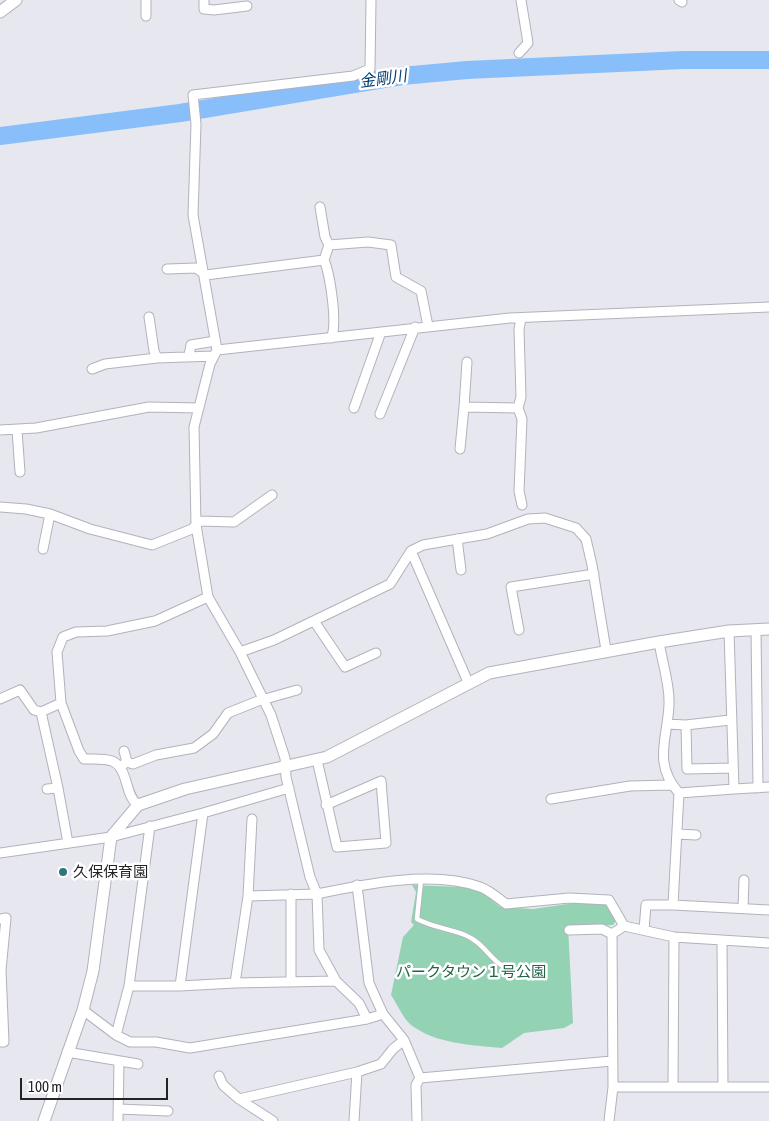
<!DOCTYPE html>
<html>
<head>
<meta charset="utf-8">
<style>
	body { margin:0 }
	#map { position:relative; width:769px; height:1121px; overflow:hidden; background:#e7e7f0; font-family:"Asap Condensed",sans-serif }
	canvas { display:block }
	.scale { position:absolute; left:20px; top:1078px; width:148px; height:22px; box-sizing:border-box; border:2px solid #232327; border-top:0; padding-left:6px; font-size:15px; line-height:18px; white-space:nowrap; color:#232327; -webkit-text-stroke:4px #fff; paint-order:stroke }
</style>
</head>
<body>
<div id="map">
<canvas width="769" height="1121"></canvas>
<div class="scale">100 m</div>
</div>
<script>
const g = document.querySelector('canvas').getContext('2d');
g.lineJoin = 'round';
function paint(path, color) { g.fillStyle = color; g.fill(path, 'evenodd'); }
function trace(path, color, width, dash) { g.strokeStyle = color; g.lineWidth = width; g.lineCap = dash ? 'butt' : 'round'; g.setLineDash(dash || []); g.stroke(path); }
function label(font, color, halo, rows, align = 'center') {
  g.font = font + ' "Asap Condensed","Noto Sans JP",sans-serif'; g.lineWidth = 5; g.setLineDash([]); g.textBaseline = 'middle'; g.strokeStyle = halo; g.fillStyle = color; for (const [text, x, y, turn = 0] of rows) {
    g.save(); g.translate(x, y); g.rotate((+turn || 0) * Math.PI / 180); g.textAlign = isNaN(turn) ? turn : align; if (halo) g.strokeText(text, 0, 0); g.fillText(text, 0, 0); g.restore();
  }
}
const green = new Path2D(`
	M412 885 461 887 481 891 500 907 533 909 574 903 607 904 617 919 613 925 568 926 573 1023 564 1028 524 1033 502 1048C472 1045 436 1044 411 1025 403 1018 397 1004 391 995L403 937 414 925 411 922 416 892Z`);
const river = new Path2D(`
	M0 136 180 113 402 76 467 70 683 60H769`);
const service = new Path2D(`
	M421 880 417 919C432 927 450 929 465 935 489 945 489 965 519 973`);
const minor = new Path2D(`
	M146 0V16
	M204 0V9L214 10 247 6
	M371 0 370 69 353 76 193 95 196 124 193 215 217 350 210 364 194 427 196 525 208 597 240 652 271 715 285 758 286 777 310 877 317 894C365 884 433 870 480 887 489 890 498 898 506 904L569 898 609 900 624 926
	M679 0 682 2
	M519 53 528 43 521 0
	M329 245 368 242 391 245 396 277 421 291 428 326
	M324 260C330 274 338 325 331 338
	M167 269 196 268 206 275 324 260 329 245 325 237 320 207
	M521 319 519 329 521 397 518 408 522 419 519 491 522 505
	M217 350 510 318 769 307
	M189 355 191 345 215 341
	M157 358 214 356
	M92 369 105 364 157 358 154 351 149 317
	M464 407 467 362
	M354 408 381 332
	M380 414 415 327
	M0 430 36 428 149 407 199 408
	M17 430 20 472
	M460 449 464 407 518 408
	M0 507 26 509 50 514 90 529 152 545 192 529 200 521 234 522 272 495
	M457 539 461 570
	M43 549 50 514
	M411 551 468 682
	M314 621 345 667 376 653
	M519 630 511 587 594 574
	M756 630 758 788
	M729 631 734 789 769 787
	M240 652 274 640 390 584 411 551 423 545 487 534 528 519 545 518 576 528 586 539 592 565 606 650
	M0 699 20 690 34 710 41 712 61 703
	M41 712 58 788 68 843
	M667 724 686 725 730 720
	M686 725 687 769 733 768
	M124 751 127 762 124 764
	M317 760 337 847 386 843 381 781 326 805
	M127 762 133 764 156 755 194 748 213 734 228 713 258 701 297 690
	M47 789 58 788
	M679 793 734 789
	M551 799 630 786 672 785
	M138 805C124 795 129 768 112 761 104 758 92 759 84 759L79 751 61 703 57 652 63 637 76 632 107 631 155 621 208 597
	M203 813 289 788
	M252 819 248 896 317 894 319 950 336 981
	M677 834 696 835
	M0 853 111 837 203 813 180 986 235 983
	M357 885 369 983 383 1014 404 1040 420 1078
	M291 894V982
	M248 896 235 983 336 981 359 1003 367 1019 383 1014
	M673 905 769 910
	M743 908 744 880
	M0 919 6 918 1 970 4 1042H0
	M569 930 602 929 612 934
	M644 930 646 905H673L679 793C652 763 668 738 669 704 670 684 662 662 659 642
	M722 941 723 1087
	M129 986H180
	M83 1010 116 1035 130 1042H156L190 1048 367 1019
	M116 1035 129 986 150 826
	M67 1052 138 1064
	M219 1076 223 1085 239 1099
	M420 1078 612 1061
	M613 1087H769
	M673 1087 674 937
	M118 1109 168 1111
	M118 1121 119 1061
	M273 1121 239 1099 357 1072 381 1064 393 1049 404 1040
	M354 1121 357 1072
	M417 1121 416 1085 420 1078
	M609 1121 613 1087 612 934 624 926 674 937 769 943`);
const tertiary = new Path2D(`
	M0 12 16 0
	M44 1121 83 1010 93 971 111 837 138 805 185 789 327 757 489 673 659 642 729 631 769 629`);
const markers = [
	[63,872,5,"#2c767d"]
];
const poiNames = [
	["久保保育園",73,872]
];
const parkNames = [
	["パークタウン１号公園",471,972]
];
const waterNames = [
	["金剛川",383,79,-8]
];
paint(green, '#93d2b2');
trace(river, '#88bef9', 18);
trace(service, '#b2b2bb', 6);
trace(minor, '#b2b2bb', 11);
trace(tertiary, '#b2b2bb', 13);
trace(service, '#fff', 4.5);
trace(minor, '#fff', 9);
trace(tertiary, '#fff', 11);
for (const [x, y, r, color] of markers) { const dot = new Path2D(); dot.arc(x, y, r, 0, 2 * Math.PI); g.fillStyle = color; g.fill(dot); trace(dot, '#fff', 2); }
label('15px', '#232327', '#fff', poiNames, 'left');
label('15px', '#246348', '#fff', parkNames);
label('italic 16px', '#023f73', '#fff', waterNames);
</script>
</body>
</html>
